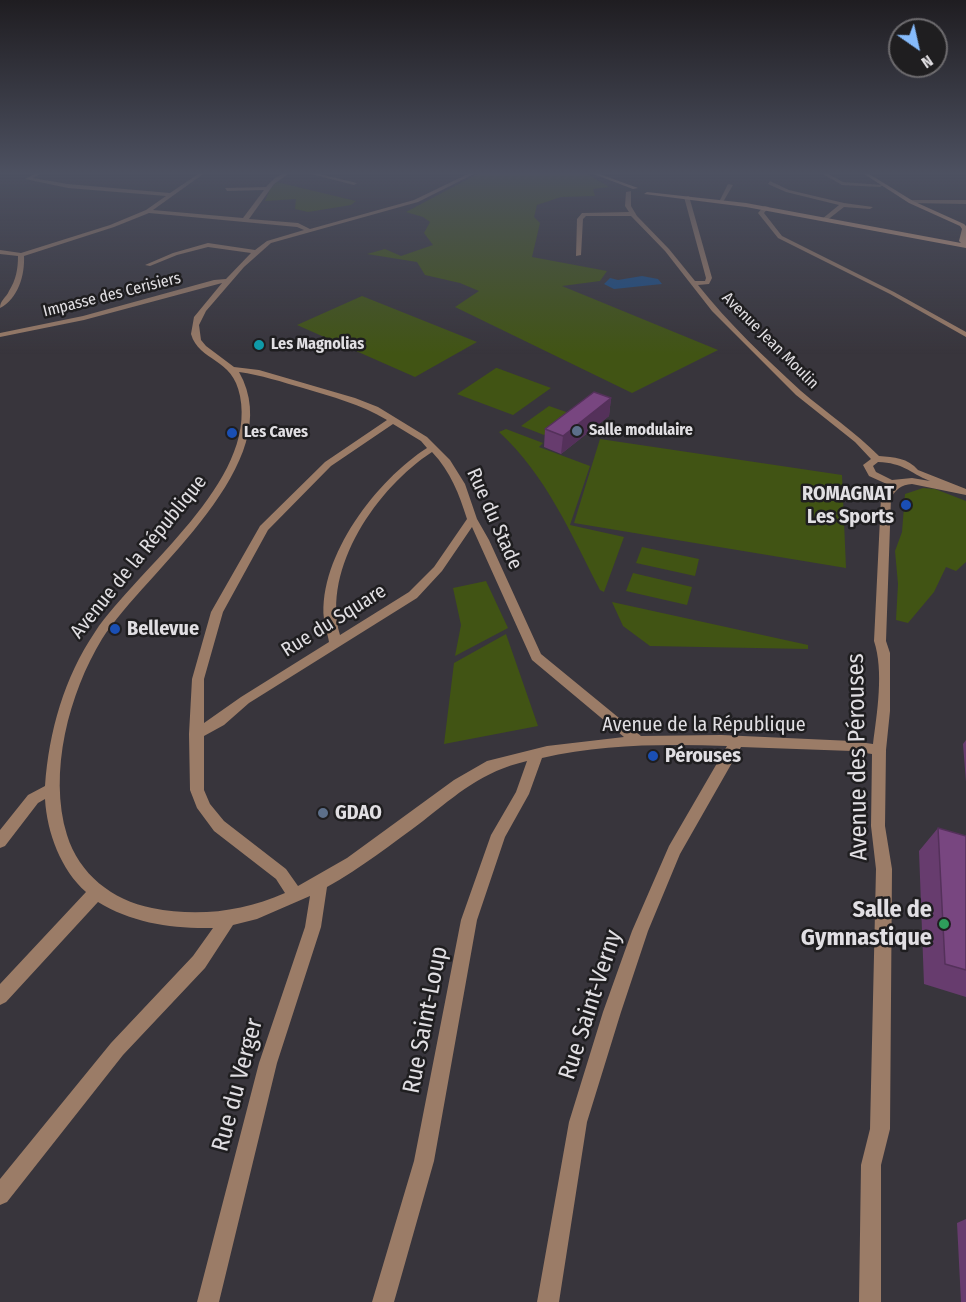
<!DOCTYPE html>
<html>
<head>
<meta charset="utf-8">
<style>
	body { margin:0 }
	#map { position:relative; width:966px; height:1302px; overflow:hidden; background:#38353c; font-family:"Fira Sans Condensed",sans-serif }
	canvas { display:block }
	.north { position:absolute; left:888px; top:18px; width:60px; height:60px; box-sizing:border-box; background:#1f1e20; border:2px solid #6d6b6e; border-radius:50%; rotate:146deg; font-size:16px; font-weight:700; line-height:24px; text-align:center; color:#e1dfe3 }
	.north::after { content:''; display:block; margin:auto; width:21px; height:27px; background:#86bbfb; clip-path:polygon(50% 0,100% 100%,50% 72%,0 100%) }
</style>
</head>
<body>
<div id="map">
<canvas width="966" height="1302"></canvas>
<div class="north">N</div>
</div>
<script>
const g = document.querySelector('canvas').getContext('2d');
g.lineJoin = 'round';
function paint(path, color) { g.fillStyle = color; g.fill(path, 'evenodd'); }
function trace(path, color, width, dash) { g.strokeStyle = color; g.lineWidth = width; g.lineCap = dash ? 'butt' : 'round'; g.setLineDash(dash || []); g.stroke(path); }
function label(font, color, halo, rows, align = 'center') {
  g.font = font + ' "Fira Sans Condensed",sans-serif'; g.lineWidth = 5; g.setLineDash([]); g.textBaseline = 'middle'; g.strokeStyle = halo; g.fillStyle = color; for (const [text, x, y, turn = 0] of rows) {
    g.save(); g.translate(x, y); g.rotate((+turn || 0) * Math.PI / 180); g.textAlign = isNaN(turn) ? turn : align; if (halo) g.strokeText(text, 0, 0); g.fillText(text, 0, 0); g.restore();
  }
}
const green = new Path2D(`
	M481 172H584L609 187 593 189 595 196 561 197 537 205 534 217 540 223 532 257 607 271 600 281 562 286 718 350 632 393 455 307 479 291 460 283 425 275 417 262 367 254 385 249 401 256 433 245 424 233 430 222 423 217 406 212Z
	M277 182 356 201 351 205 308 212 295 209 296 199 265 201 270 189Z
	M362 296 477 342 415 377 297 325Z
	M496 368H497L551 388 513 415 457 394Z
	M549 406 572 414 544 435 521 426Z
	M506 429 543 443 539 447 590 466 570 525 624 537 604 592 600 590C571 534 546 475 499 432Z
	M600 439 842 475 846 568 574 523Z
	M923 488 935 489 966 501V562L956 571 946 567 934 592 908 623 896 620 898 584 895 551 902 532 905 494Z
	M642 547 699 559 695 576 636 563Z
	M633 573 692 587 687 605 626 591Z
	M486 581 508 628 455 656 461 625 453 588Z
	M612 602 808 645V649L650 646 623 626Z
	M506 634 538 726 444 744 454 663Z`);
const water = new Path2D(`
	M642 276 658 279 662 284 614 289 604 284 610 278 618 280Z`);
const minor = new Path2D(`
	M38 172H44L33 178 68 184 170 193 201 172H206L153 210 243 218 264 190 227 191 225 188 266 187C273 179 281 172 291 172L274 184 249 219 298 223 310 229 414 200 472 172H478L418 202 271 243 244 267 206 311 199 325 201 340 206 346 234 367 259 370 355 398 378 407 427 437 450 460 465 484 477 519 489 540 541 654 641 736 721 735 852 741 873 744C877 713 884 671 874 641L881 498 889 485 869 476 863 465 871 459 855 442 796 395 712 311 665 251 631 216H586L583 219 581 255 576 256 577 219 582 213 629 212 625 206 626 192 631 191V206L637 216 669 249 695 281H705L706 278 684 197 689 196 712 278 709 284 698 285C728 323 765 358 801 391 827 413 855 432 879 456 894 457 908 458 918 470L966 489V495L912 484C901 485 896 489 891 498L886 641 890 653V711L886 750 885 826 892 869 890 1129 881 1165V1302H859L861 1165 870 1129 876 869 871 826 872 754 852 751 741 747 680 854 648 931 621 1012 587 1122 559 1302H537L569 1122 603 1012 632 931 669 846 727 746C666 744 601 744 542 758L529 794 505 837 477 920 434 1161 394 1302H372L414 1161 461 920 491 835 516 792 527 761C481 772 459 793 423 821 392 844 361 868 327 887L321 927 277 1063 219 1302H197L259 1063 305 927 310 896 257 919 233 925 205 968 123 1055 7 1202 0 1205V1179L111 1043 193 956 213 928C173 929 132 923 98 902L6 1002 0 1005V984L86 892C61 870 47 833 45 799L38 803 5 846 0 848V830L28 795 45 786C49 731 64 678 95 632 139 567 257 482 240 396 233 357 199 362 191 334L194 317 222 283 84 320 0 337V333L83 316 214 280 226 279 251 253 208 247 177 255 150 266 145 265 173 253 208 243 255 250 267 241 304 230 297 227 149 213 114 227 24 256C25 275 18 299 0 308 0 300 6 298 9 291 16 280 18 269 18 256L0 254V250L21 253 110 225 146 210 166 196 68 188 25 179ZM239 372C261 375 282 382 303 388 332 397 361 404 387 420L325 462 260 526 211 612 192 679 189 734 190 790 197 808 214 831 276 879 285 893C242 912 197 917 152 908 112 900 79 874 67 835 48 773 69 693 102 639 147 570 291 463 239 372ZM393 424 421 441 427 448C378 479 318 556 324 619 324 626 328 634 329 642L241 697 204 723V679L223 612 268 530 331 466ZM432 452C451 472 459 494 467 519L434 567 409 592 340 635C321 568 378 487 432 452ZM878 462C904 463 908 472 930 481L912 478 892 480 876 472 873 466ZM472 527 532 660 624 737 547 746 487 761 454 780 347 858 298 886 286 869 224 821 210 804 204 790V736L224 725 249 703 417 598 442 571Z
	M303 172H311L357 183 354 185Z
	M819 172H825L843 182 883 185 880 187 842 185Z
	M770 181 789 190 844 203 873 207 870 209 844 207 826 221H822V219L839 205 786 192 768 184Z
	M728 184 733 185 723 202H719Z
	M911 200H966V204L909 203Z
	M764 206 769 207 764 213 782 236 894 292 966 332V337L890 294 778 238 758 213Z`);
const secondary = new Path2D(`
	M588 172H594L638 188 633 189Z
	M861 172H866L913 201 964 224 966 226V248L746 207 644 194 647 192 746 203 961 243 959 241 962 229 960 226 909 203Z`);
const wall = new Path2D(`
	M611 398 609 416 561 454 544 447 545 429Z
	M966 740V782L963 744Z
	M938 828 966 836V997L924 984 919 851Z
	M966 1219V1302H961L957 1223Z`);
const shadedWall = new Path2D(`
	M611 398 609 416 561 454 563 436Z`);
const building = new Path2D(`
	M594 392 611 398 563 436 545 429Z
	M938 828 966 836V970L945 964Z`);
const markers = [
	[259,345,6,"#0f9aa8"],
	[577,431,6,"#5c6f8a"],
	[232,433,6,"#1a4fb4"],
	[906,505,6,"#1a4fb4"],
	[115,629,6,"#1a4fb4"],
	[653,756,6,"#1a4fb4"],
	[323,813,6,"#5c6f8a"],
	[944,924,6,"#2e9e5b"]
];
const farStreetnames = [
	["Impasse des Cerisiers",112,295,-14],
	["Avenue Jean Moulin",770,341,45]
];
const farPoinames = [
	["Les Magnolias",271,345],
	["Salle modulaire",589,431],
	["Les Caves",244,433]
];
const poiNames = [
	["ROMAGNAT",894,494,"right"],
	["Les Sports",894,517,"right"],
	["Bellevue",127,629],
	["Pérouses",665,756],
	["GDAO",335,813]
];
const streetNames = [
	["Rue du Stade",494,519,66],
	["Avenue de la République",139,557,-51],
	["Rue du Square",334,621,-32],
	["Avenue de la République",704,725]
];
const nearStreetnames = [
	["Avenue des Pérouses",858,757,-91],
	["Rue Saint-Verny",591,1005,-72],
	["Rue Saint-Loup",426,1020,-79],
	["Rue du Verger",238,1085,-75]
];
const nearPoinames = [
	["Salle de",932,910],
	["Gymnastique",932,938]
];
paint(green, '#415414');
paint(water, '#1a4c84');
paint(minor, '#9b7c67');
paint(secondary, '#d3a281');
paint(wall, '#673c6e');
paint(shadedWall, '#54315a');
paint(building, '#784680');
trace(building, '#54315a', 1.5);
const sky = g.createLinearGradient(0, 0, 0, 354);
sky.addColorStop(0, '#1f1d21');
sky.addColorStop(0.49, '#4d5161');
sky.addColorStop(1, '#4d516100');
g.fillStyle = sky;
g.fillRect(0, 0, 966, 354);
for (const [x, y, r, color] of markers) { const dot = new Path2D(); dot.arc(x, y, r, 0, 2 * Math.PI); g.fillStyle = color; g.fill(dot); trace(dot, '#1f1e20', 2); }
label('16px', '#e1dfe3', '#1f1e20', farStreetnames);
label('bold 16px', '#e1dfe3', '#1f1e20', farPoinames, 'left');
label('bold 20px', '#e1dfe3', '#1f1e20', poiNames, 'left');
label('20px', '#e1dfe3', '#1f1e20', streetNames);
label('24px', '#e1dfe3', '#1f1e20', nearStreetnames);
label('bold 24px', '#e1dfe3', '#1f1e20', nearPoinames, 'right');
</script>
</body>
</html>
